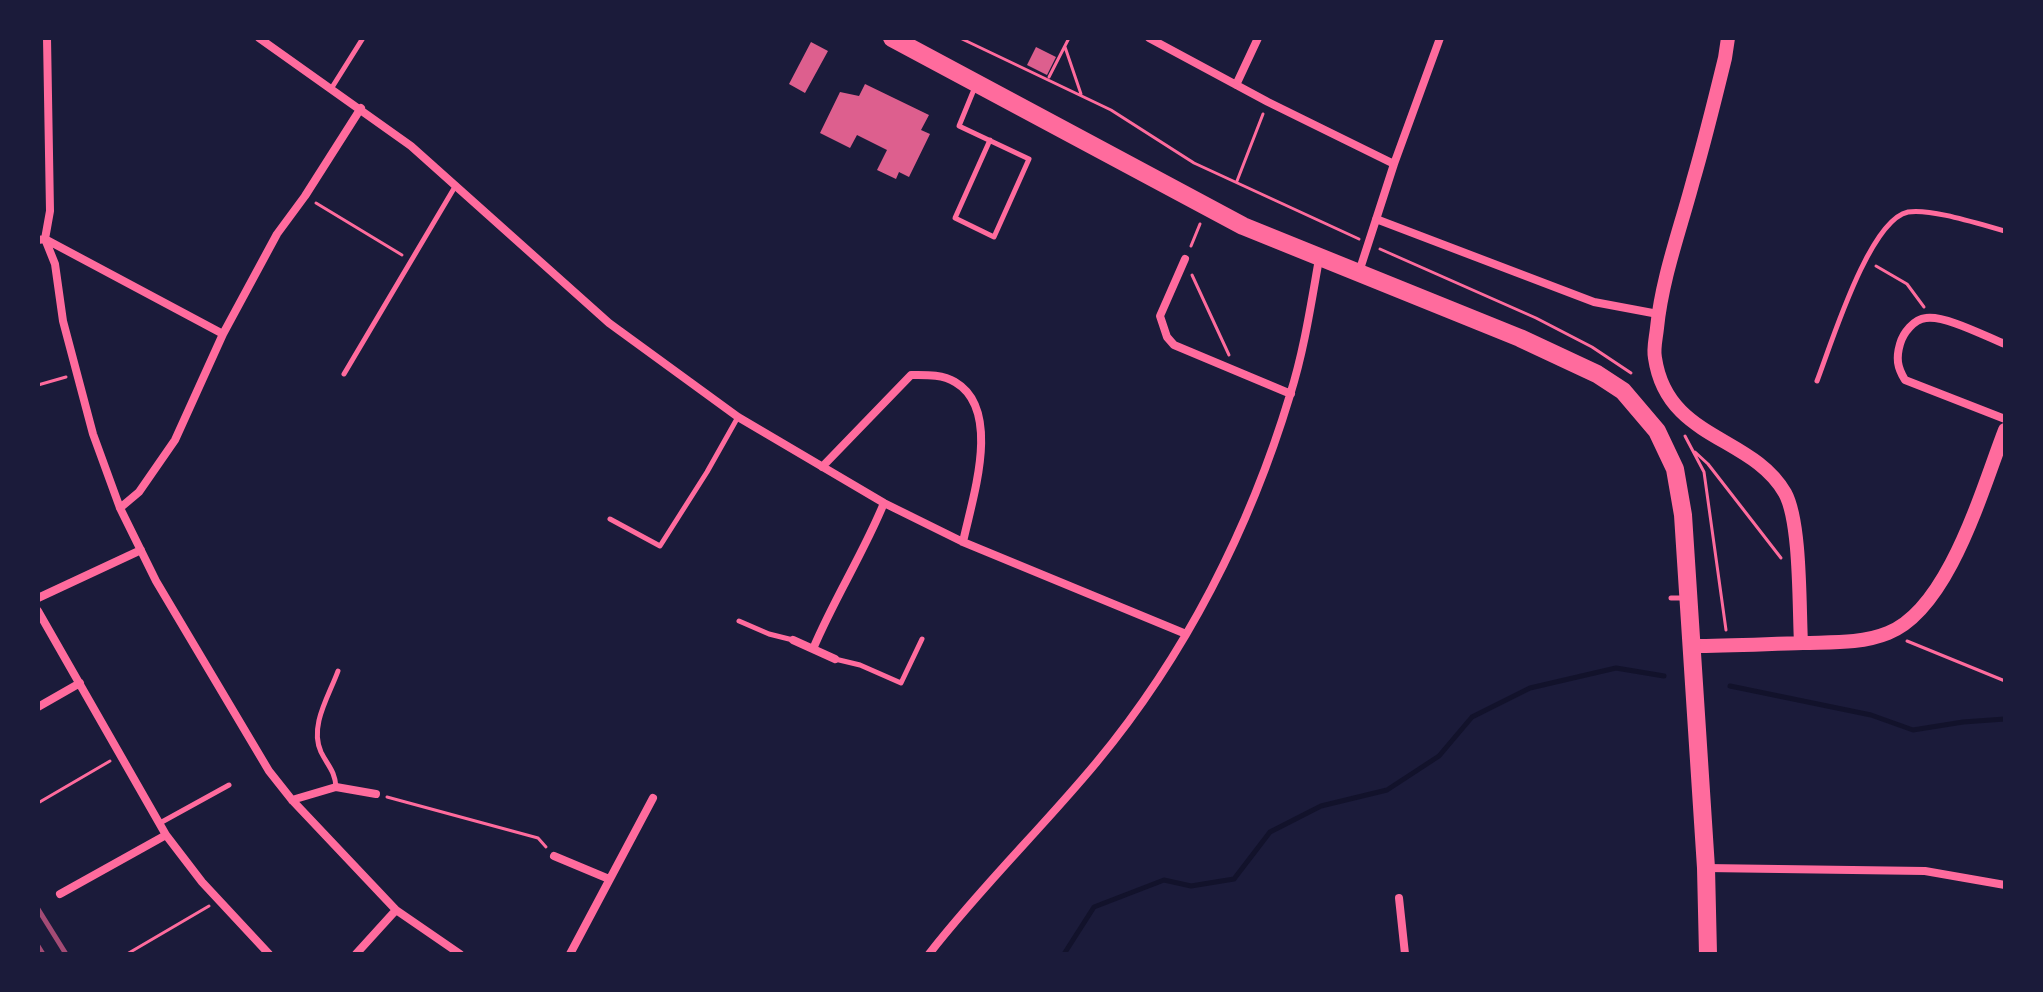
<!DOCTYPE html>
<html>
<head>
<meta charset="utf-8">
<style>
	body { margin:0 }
	#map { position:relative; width:2043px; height:992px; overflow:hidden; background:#1b1b3a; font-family:Jost,sans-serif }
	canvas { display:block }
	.frame { position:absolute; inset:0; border:40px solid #1b1b3a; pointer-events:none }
</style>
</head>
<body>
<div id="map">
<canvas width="2043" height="992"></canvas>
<div class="frame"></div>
</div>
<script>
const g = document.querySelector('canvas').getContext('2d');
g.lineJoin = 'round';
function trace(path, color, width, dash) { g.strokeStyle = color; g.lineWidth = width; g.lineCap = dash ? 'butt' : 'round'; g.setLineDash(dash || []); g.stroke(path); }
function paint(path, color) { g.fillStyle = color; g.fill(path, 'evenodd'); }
const stream = new Path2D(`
	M1730 686 1871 715 1913 730 1963 722 2005 719
	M1064 954 1094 907 1164 880 1191 886 1234 879 1270 832 1321 806 1387 790 1439 756 1472 717 1530 688 1616 668 1664 676`);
const building = new Path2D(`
	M811 42 828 51 805 93 789 84Z
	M1036 47 1056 57 1047 75 1027 65Z
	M865 84 929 115 921 130 930 134 909 177 899 172 896 179 877 170 887 150 857 135 850 148 820 133 840 92 859 96Z`);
const path = new Path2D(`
	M960 38 1111 110 1194 163 1359 239
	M1065 47 1081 94
	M1049 77 1069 38
	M1237 181 1263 114
	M316 203 402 255
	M1191 246 1200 224
	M1380 249 1536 318 1592 347 1631 373
	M1876 266 1907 284 1924 307
	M1192 275 1229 355
	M38 385 66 377
	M1685 436 1704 472 1726 630
	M1695 452 1708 464 1781 558
	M1907 641 2005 681
	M387 797 538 838 546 847
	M38 803 110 761
	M127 954 209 906`);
const service = new Path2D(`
	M975 87 959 126 1029 159 994 237 955 218 990 140
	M331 89 363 38
	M344 374 456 185
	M1817 381C1831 345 1869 220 1908 212 1931 208 1982 225 2005 231
	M610 519 660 546 707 472 738 417
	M1671 598H1684
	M739 621 769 634 793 640
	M835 659 860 665 901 683 922 639
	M336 787C335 771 328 766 321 752 309 726 329 696 338 671
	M160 823 229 785`);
const minor = new Path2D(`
	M47 38 50 211 45 239 55 264 63 321 93 434 120 508 156 581 269 771 292 800 396 910 460 954
	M259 38 411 146 609 323 738 417 884 503 963 542 1186 634
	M1149 38 1268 102 1394 164
	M1236 85 1258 38
	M1376 219 1594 302 1658 314
	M38 240 45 239 223 334
	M1185 259 1160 316 1167 337 1174 345 1291 394
	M1359 272 1394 164 1440 38
	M2005 344C1987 337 1945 315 1926 318 1914 319 1903 333 1900 344 1896 358 1897 367 1905 380L2005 419
	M822 467 911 375C925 375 942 374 955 382 1003 410 972 499 963 542
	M120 508 139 492 175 440 223 334 277 234 305 196 361 108
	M38 598 141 550
	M38 611 166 835 202 882 269 954
	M793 640 835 659
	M813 649C834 599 863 554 884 503
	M38 707 80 683
	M292 800 336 787 376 794
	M554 856 609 879
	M1706 868 1925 871 2005 885
	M60 894 166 835
	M1399 898 1405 954
	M356 954 396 910
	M570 954 653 798
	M929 954C981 887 1042 828 1096 763 1185 656 1250 528 1290 395 1304 351 1311 304 1319 259`);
const tertiary = new Path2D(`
	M1728 38 1725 58C1715 99 1705 140 1693 181 1680 230 1662 278 1657 328 1656 338 1653 349 1655 358 1667 440 1752 435 1785 493 1801 522 1799 607 1801 643
	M1692 646C1729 646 1766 644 1803 643 1831 642 1861 644 1888 633 1949 609 1982 489 2005 430`);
const trunk = new Path2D(`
	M892 38 1243 226 1520 338 1597 374 1623 391 1657 431 1675 469 1683 515 1706 868 1708 954`);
const rail = new Path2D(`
	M38 909 66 954
	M38 946 43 954`);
trace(stream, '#12122b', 5);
paint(building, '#dd5f8e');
trace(path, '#ff6b9d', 3);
trace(service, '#ff6b9d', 5);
trace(minor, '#ff6b9d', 8);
trace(tertiary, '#ff6b9d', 14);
trace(trunk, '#ff6b9d', 18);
trace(rail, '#a44b75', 5);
</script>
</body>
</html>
